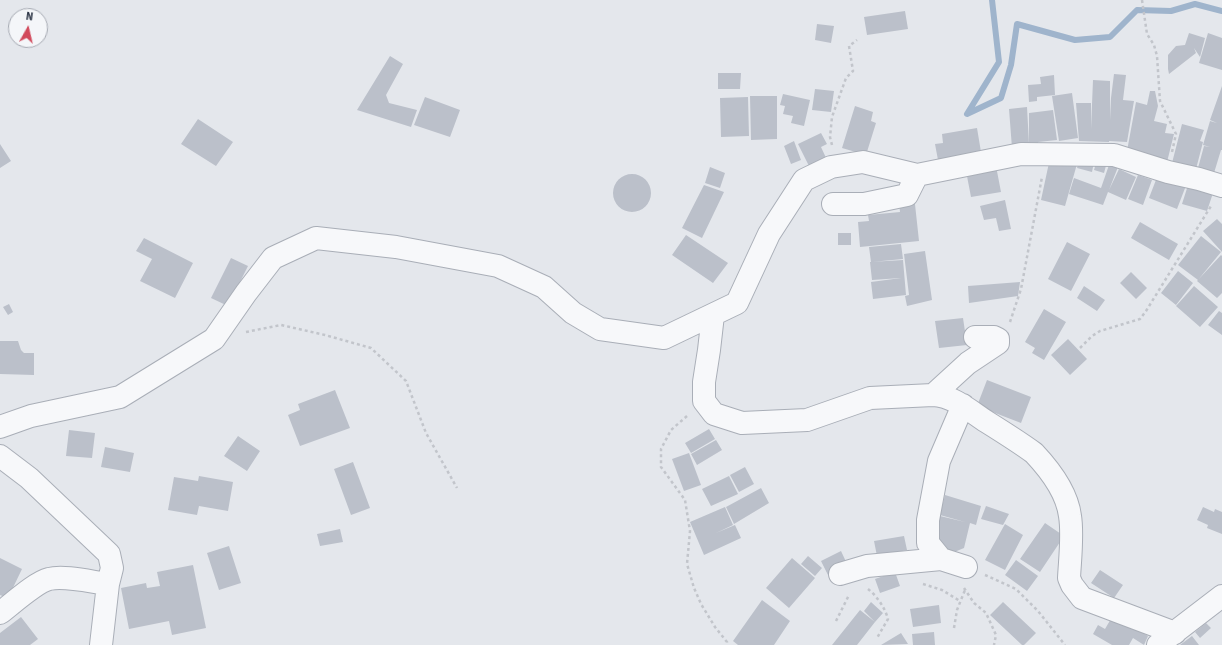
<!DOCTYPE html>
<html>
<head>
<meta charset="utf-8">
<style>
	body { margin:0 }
	#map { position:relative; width:1222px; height:645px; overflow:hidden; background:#e4e7ec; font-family:"Source Sans 3",sans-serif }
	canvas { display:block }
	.north { position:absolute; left:8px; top:8px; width:40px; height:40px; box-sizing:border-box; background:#f4f6f9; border:1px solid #a4a8b1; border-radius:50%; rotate:8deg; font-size:11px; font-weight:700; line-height:16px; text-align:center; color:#2b3445 }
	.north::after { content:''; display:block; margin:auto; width:14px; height:18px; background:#d1495b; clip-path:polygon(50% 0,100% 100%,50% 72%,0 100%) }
</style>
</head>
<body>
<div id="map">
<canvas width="1222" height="645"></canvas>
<div class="north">N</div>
</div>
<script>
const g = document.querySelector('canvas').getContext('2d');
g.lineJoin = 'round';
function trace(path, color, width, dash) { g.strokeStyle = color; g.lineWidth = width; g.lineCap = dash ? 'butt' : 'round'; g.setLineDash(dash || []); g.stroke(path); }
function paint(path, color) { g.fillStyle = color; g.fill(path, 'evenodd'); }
const stream = new Path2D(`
	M992 0 999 62 967 114 1001 98 1011 65 1017 24 1075 40 1110 37 1137 10 1171 11 1195 4 1222 11`);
const building = new Path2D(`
	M905 11 908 29 867 35 864 17Z
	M817 24 834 26 831 43 815 40Z
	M1189 33 1205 38 1200 57 1194 48 1196 53 1169 74 1168 69V55L1176 46 1185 45Z
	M1208 33 1222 38V70L1199 63Z
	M390 56 403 64 386 95 389 103 417 110 411 127 357 110Z
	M718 73H741L740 89H718Z
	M1114 74 1126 75 1123 100 1134 101 1127 142 1109 141V142L1079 141 1076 103H1091V129L1093 80 1110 81V120L1111 98Z
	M1054 75 1055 95 1037 97V101L1029 102 1028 85 1041 84 1040 77Z
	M1222 86V150H1221L1214 173 1198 168 1204 146 1210 147 1203 145 1210 121 1217 123 1210 120Z
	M815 89 834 91 831 112 812 110Z
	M1150 91H1155L1158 106 1154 121 1167 124 1165 133 1174 134 1167 162 1127 151 1136 102 1147 105Z
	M1072 93 1078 138 1059 141 1052 96Z
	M783 94 810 100 804 126 791 123 793 116 783 114 785 106 780 105Z
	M750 96H777V139L751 140Z
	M425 97 460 110 450 137 414 125Z
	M748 97 749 136 721 137 720 98Z
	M855 106 873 112 871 121 876 123 866 155 842 148Z
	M1027 107 1029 144V113L1053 110 1057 140 1038 142V146L1012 148 1009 109Z
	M198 119 233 142 216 166 181 144Z
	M1182 124 1204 130 1200 141 1203 142 1196 169 1172 163Z
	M977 128 981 152 938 160 935 144 943 143 942 134Z
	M821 133 827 144 821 147 827 160 810 168 798 144Z
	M794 141 801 160 791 164 784 146Z
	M0 144 11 161 0 168Z
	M1050 158 1077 164 1065 206 1041 200Z
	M1080 158 1094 162 1092 172 1077 168Z
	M1097 160 1107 162 1104 173 1094 170Z
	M1109 165 1118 167 1109 190 1119 169 1136 177 1126 200 1108 192 1103 205 1069 194 1074 178 1101 188Z
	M996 166 1001 192 971 197 966 171Z
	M710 167 725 173 720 188 705 183Z
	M1159 172 1187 183 1177 209 1149 198Z
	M613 193a19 19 0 1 1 38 0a19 19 0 1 1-38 0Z
	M1138 175 1152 180 1143 205 1128 199Z
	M1189 182 1214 190 1207 211 1182 204Z
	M704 185 724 192 702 238 682 228Z
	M914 195 919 241 860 247 858 222 869 221 868 215 900 212 899 203Z
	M1005 200 1011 229 999 231 996 218 984 220 980 206Z
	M1217 219 1222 224V252L1203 231Z
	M1140 222 1178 244 1169 260 1131 238Z
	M838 233H851V245H838Z
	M686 235 728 263 713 283 672 255Z
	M1201 236 1221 252 1198 280 1178 265Z
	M144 238 193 263 175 298 140 281 152 259 136 251Z
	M1067 242 1090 254 1071 291 1048 279Z
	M901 244 903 259 871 262 869 247Z
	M925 251 932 300 907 306 905 296 909 295 904 254Z
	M1221 255 1222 256V293L1217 298 1197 281Z
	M231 258 248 266 228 306 211 298Z
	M903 260 906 295 873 299 871 282 901 278 872 280 870 262Z
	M1178 271 1193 283 1176 305 1161 293Z
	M1131 272 1147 288 1136 299 1120 283Z
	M1020 282 1018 296 969 303 968 286Z
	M1084 286 1105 300 1097 311 1077 298Z
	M1194 286 1218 307 1200 327 1176 306Z
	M9 304 13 312 8 315 3 307Z
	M1044 309 1066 322 1044 360 1032 353 1035 348 1025 342Z
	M1219 311 1222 313V335L1208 325Z
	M963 318 967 345 939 348 935 321Z
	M1068 339 1087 359 1070 375 1051 355Z
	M0 341H18L21 350 24 353H34V375L0 374Z
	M987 380 1031 397 1021 423 977 406Z
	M335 390 350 428 300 446 288 415 300 410 298 404Z
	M709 429 715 439 691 453 685 443Z
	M69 430 95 433 92 458 66 456Z
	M238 436 260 451 247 471 224 456Z
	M716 440 722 450 697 465 691 454Z
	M105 447 134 453 130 472 101 467Z
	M689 453 701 485 684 491 672 459Z
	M353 462 370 508 351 515 334 469Z
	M745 467 754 484 739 492 730 475Z
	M199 476 233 482 228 511 199 506 197 515 168 510 174 477 198 481Z
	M729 476 738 494 711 506 702 489Z
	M761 488 769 503 734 524 726 507Z
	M945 495 981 506 976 525 970 523 964 548 952 553 939 549 934 541 940 516 965 522 940 515Z
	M986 506 1009 514 1003 525 981 519Z
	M725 507 733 525 716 533 735 525 741 538 704 555 690 522Z
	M1203 507 1214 512 1215 509 1222 512V534L1207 528 1208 525 1197 520Z
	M1045 523 1064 536 1040 572 1020 559Z
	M1005 524 1023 535 1005 570 985 560Z
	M340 529 343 542 320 546 317 534Z
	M904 536 907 550 877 556 874 541Z
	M229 546 241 583 219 590 207 553Z
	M841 551 848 566 828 575 821 561Z
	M808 556 822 568 815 576 801 564Z
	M0 558 22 569 8 598 0 595Z
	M792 558 815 578 789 608 766 588Z
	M1016 560 1038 576 1027 591 1005 575Z
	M193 565 206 628 172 635 169 621 129 629 121 588 146 583 147 588 160 586 157 572Z
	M1100 570 1123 585 1114 598 1091 583Z
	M895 572 900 586 880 593 875 579Z
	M762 600 790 621 774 645H738L733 641Z
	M871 602 883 613 875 622 864 611Z
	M1003 602 1036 633 1024 645H1022L990 615Z
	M939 605 941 623 913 627 910 609Z
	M1119 605 1131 626 1148 636 1144 645 1133 638 1129 645H1112L1093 634 1098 625 1105 629Z
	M860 610 875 622 857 645H832Z
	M21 617 38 639 30 645H0V633Z
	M1206 623 1211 628 1200 638 1195 632Z
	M934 632 935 645H913L912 634Z
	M901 633 908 644 881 645Z
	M1192 636 1199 645H1180Z`);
const path = new Path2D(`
	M1142 0 1147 34 1154 45 1157 56 1160 101 1176 134 1172 152
	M832 145 830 137 832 117 846 78 853 71 849 46 857 40
	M1010 322 1021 289 1042 177
	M246 332 281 325 325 335 371 348 406 381 426 433 457 488
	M1080 348 1092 336 1100 331 1140 319 1146 311 1211 206
	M687 416 671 430 661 449V467L685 500 690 531 687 564 694 588 701 604 715 627 727 642 726 645
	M985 575 1016 589 1038 611 1065 645
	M923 584 942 590 960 601
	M964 588 974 603 986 613 996 635 994 645
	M868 589C877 596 885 608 888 619L877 638
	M836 621 849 595
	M954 628 957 610 965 590`);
const minor = new Path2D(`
	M833 204H864L907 195 917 175
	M713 315 709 350 704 382V401L714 414 742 423 807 420 870 398 933 395C954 396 970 411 987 422 1003 432 1019 442 1034 453 1050 470 1067 492 1070 516 1073 534 1070 559 1069 578L1072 585 1082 598 1175 633
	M933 395 968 363 998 343V339L994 337H975
	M963 405 939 461 928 520V543L941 559 966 567
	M0 427 31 416 120 397 214 339 246 293 273 258 316 238 396 247 498 266 544 287 573 313 600 329 664 338 737 303 769 234 804 180 831 167 863 162 917 175 1021 154 1114 155 1168 172 1199 179 1222 186
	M0 456 29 478 109 554 112 568 108 584 101 645
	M840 574 867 566 941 559
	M0 613C12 604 36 582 49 579 64 575 92 582 108 584
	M1158 645 1222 596`);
trace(stream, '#9fb4cc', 6);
paint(building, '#bbc0ca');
trace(minor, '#a9aeb7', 24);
trace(path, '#c2c5cb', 2.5, [3, 3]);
trace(minor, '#f7f8fa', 22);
</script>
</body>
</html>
